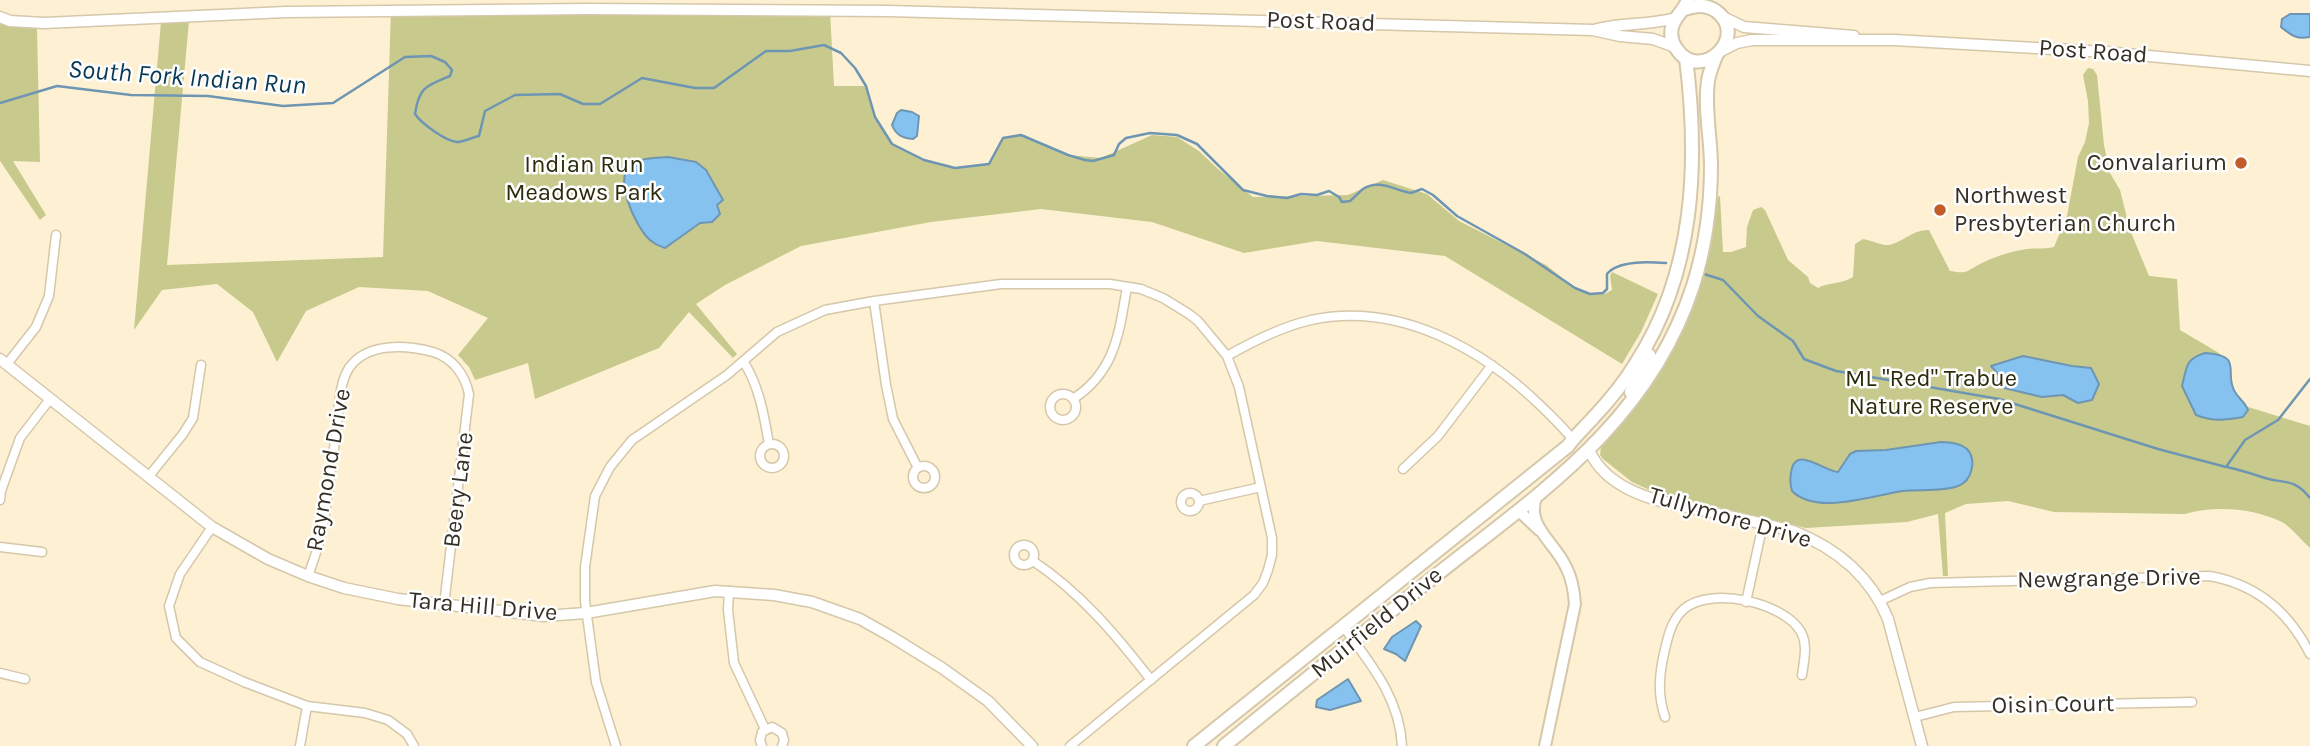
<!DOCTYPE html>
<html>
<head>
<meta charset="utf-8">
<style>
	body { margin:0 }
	canvas { display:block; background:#fef0d2 }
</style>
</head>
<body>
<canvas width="2310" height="746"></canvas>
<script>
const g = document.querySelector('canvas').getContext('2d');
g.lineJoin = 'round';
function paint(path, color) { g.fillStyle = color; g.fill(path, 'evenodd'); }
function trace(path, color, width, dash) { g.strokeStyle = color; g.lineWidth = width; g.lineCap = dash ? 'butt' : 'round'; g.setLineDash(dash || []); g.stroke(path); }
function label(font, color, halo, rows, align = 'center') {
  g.font = font + ' Karla,sans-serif'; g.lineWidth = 5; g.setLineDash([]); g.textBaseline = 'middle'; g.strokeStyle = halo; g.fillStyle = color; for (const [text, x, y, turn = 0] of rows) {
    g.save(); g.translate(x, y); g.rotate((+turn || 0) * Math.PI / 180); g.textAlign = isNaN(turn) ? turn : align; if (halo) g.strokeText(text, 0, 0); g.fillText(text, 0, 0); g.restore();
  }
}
const green = new Path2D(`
	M391 11H830L834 86H866L875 117 892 144 924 160 955 168 989 164 1003 138 1021 135 1068 155 1101 158 1152 135 1177 137 1199 151 1218 169 1253 197 1348 195 1383 180 1427 194 1459 221 1546 265 1575 288 1593 294H1605L1612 290 1610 276 1612 272 1658 294 1641 332 1622 364 1445 256 1317 241 1244 253 1152 222 1041 209 931 222 801 246 725 285 696 304 737 354 733 358 689 312 659 348 535 399 528 363 475 380 469 367 458 355 488 318 428 291 359 287 306 311 277 362 253 312 217 284 162 290 134 330 161 22 189 21 167 265 383 257Z
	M0 24 37 29 40 162 13 161 46 215 40 220 0 161Z
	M2088 68 2093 69 2097 75 2104 145 2110 173 2120 190 2130 230 2149 276 2177 279 2180 330 2219 353 2235 403 2310 426V548C2301 540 2292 528 2282 522 2254 508 2214 505 2185 514L2054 512 2008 501 1966 504 1945 513 1948 576H1943L1938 514 1907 522 1806 528 1654 492 1632 482 1603 459 1600 455 1601 447C1645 397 1681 345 1700 281 1708 254 1707 223 1718 197L1720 196 1723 252H1731L1746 247 1747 227 1753 210 1761 207 1765 210 1788 260 1808 277 1810 283 1818 288C1829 282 1843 284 1853 277L1855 244 1863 239C1870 240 1878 244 1885 245 1899 246 1912 229 1929 230L1950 271C1968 274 1965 272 1980 264 1992 258 2008 252 2021 250 2032 247 2043 250 2054 247L2067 216 2078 157 2085 142 2089 123 2088 101 2083 75Z`);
const water = new Path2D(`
	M2290 14H2310V37C2297 40 2291 35 2281 27L2282 19Z
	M901 110 912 112 919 116 917 136 913 139C902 138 896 135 892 125L897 113Z
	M668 157 696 162 706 170 723 200 717 205 720 214 712 222 700 223 665 248C657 245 652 243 646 236 635 223 614 180 630 166 640 157 656 158 668 157Z
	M2205 353C2245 355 2223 373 2235 392 2239 399 2245 402 2248 410L2243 417C2226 420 2213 422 2196 415L2182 386C2187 367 2185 359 2205 353Z
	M2023 356 2072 366 2091 368 2099 384 2092 400 2078 403 2063 395 2042 397 2004 388 1999 375 1991 366Z
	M1941 442C1949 442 1960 443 1967 449 1977 460 1972 481 1958 486 1942 492 1920 489 1903 491 1873 495 1817 516 1792 491 1790 484 1790 475 1792 468 1798 447 1826 472 1838 472L1850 454 1856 451 1886 450Z
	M1416 621 1421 626 1405 661 1396 654 1384 649 1392 637Z
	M1348 679 1361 701 1330 710 1316 707 1317 700Z`);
const stream = new Path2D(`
	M0 103 57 86 131 95 208 96 283 106 333 103 405 57 431 56 445 62 452 70 450 76C426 86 419 87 415 114 421 123 445 141 457 142 463 142 473 137 479 136L485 111 515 95 560 94 583 104H600L642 78 695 88H714L766 51H790L824 45 841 53 855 68 866 86 875 117 892 144 924 160 955 168 989 164 1003 138 1021 135 1068 155 1085 160 1093 161 1114 155 1119 144 1126 138 1150 133 1177 135 1197 144 1243 190 1267 196 1287 198 1301 194 1317 195 1329 191 1339 197 1342 202 1350 201C1355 197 1359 192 1363 189 1379 178 1396 191 1411 193L1422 189 1433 195 1457 216 1525 254 1575 288 1590 294 1603 293 1607 289V274C1618 260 1649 262 1666 263
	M1704 274 1723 280 1758 316 1793 341 1804 359 1836 371 1999 399 2158 449 2226 467 2245 440 2278 420 2310 379
	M2227 467C2240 470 2253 474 2265 478 2286 484 2294 478 2310 498`);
const minor = new Path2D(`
	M874 301 886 385 893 419 918 468
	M1227 356C1254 341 1281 327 1311 320 1399 301 1483 349 1543 408 1553 418 1564 428 1573 440
	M743 361C759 385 764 415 769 444
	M7 364 36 327 49 296 56 235
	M1050 407a13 13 0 1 1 26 0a13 13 0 1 1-26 0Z
	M1073 399C1116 371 1119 332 1127 287
	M760 456a12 12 0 1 1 24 0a12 12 0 1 1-24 0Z
	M913 477a11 11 0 1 1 22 0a11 11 0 1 1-22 0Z
	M1403 469 1438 436 1492 365
	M149 476 183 434 193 418 201 365
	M1181 502a9 9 0 1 1 18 0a9 9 0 1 1-18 0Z
	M0 500 1 491 20 438 50 399
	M1199 501 1261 487
	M212 527 180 574 169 606 176 638 200 662 244 682 307 706 365 713 388 720 407 734 414 746
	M1014 555a10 10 0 1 1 20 0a10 10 0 1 1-20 0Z
	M0 547 42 552
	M1033 561C1080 592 1116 635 1151 680
	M308 576C315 557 321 539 324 520 329 488 333 456 337 425 339 406 339 384 349 368 367 342 406 345 433 352 453 358 465 375 469 394L444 605
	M729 591 728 610 734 663 765 729
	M1880 601 1910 587 1930 583 2209 576C2256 584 2289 612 2310 654
	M1746 602 1763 524
	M1343 626C1370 663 1400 698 1402 746
	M0 673 25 679
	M1665 717C1658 696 1659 679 1663 658 1667 641 1670 621 1684 609 1710 586 1784 602 1801 632 1808 645 1804 661 1802 675
	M1915 717 1954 707 2192 702
	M300 746 307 706
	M616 746 596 682 585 601V567L595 496 610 467 632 440 727 375 777 332 825 310 874 301 1001 284H1110L1141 289 1163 298 1189 314 1198 321 1227 356 1239 387 1272 538V555L1268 570 1263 583 1254 595 1070 746
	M762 746 760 740 762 732 772 727 782 733 784 740 782 746`);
const tertiary = new Path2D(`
	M1721 16 1744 27 1854 36
	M0 17 10 21 44 23 286 12 587 9 888 11 1593 30 1620 36 1653 39 1675 47
	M1597 29C1623 23 1650 25 1676 18
	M1721 51 1737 43 1752 40H1894L2106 52 2310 71
	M0 359 212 527 268 559 308 576 344 588 398 599 544 616 586 613 715 591 774 595 812 602 860 619 892 637 942 668 988 701 1032 746
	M1589 450C1610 498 1675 504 1719 514 1744 519 1768 525 1793 531 1836 548 1870 575 1888 619L1922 746`);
const secondary = new Path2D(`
	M1537 495C1524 525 1554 541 1566 567 1572 578 1574 591 1575 604L1545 746
	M1518 510 1539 530`);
const primary = new Path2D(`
	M1685 9C1695 5 1706 4 1716 11 1751 37 1699 85 1676 48 1672 42 1670 35 1672 27 1675 16 1684 11 1688 0
	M1631 392 1637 382 1649 355
	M1194 746 1568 446C1575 436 1585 427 1593 418 1609 401 1624 383 1636 363 1695 272 1699 162 1686 58
	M1224 746C1292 690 1361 635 1430 580 1538 494 1648 424 1693 286 1705 248 1711 206 1711 166 1711 138 1704 108 1708 81 1709 73 1713 64 1716 56`);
const markers = [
	[2241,163,7,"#c25d2b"],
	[1940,210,7,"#c25d2b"]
];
const streetNames = [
	["Post Road",1321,22,2],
	["Post Road",2093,52,4],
	["Raymond Drive",329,470,-80],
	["Beery Lane",459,490,-83],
	["Tullymore Drive",1730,518,16],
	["Newgrange Drive",2109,579,-1],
	["Tara Hill Drive",483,607,5],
	["Muirfield Drive",1377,623,-39],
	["Oisin Court",2053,705,-1]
];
const poiNames = [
	["Convalarium",2227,163],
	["Northwest",1954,196,"left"],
	["Presbyterian Church",1954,224,"left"]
];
const parkNames = [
	["Indian Run",584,165],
	["Meadows Park",584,193],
	["ML \"Red\" Trabue",1931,379],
	["Nature Reserve",1931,407]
];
const waterNames = [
	["South Fork Indian Run",187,78,4]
];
paint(green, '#c7ca8c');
paint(water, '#86c2f0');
trace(water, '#6e96b3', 2);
trace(stream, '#6e96b3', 2.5);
trace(minor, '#d5c7aa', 11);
trace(tertiary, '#d5c7aa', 13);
trace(secondary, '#d5c7aa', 14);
trace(primary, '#d5c7aa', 16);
trace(minor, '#fff', 8);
trace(tertiary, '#fff', 10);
trace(secondary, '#fff', 10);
trace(primary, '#fff', 12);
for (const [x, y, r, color] of markers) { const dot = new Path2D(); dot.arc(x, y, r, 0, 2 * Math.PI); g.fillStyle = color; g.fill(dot); trace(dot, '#fefefe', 2.5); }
label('24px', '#352f24', '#fefefe', streetNames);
label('24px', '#352f24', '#fefefe', poiNames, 'right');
label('24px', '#2b2c0c', '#fefefe', parkNames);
label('italic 26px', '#073856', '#fefefe', waterNames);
</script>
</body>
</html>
